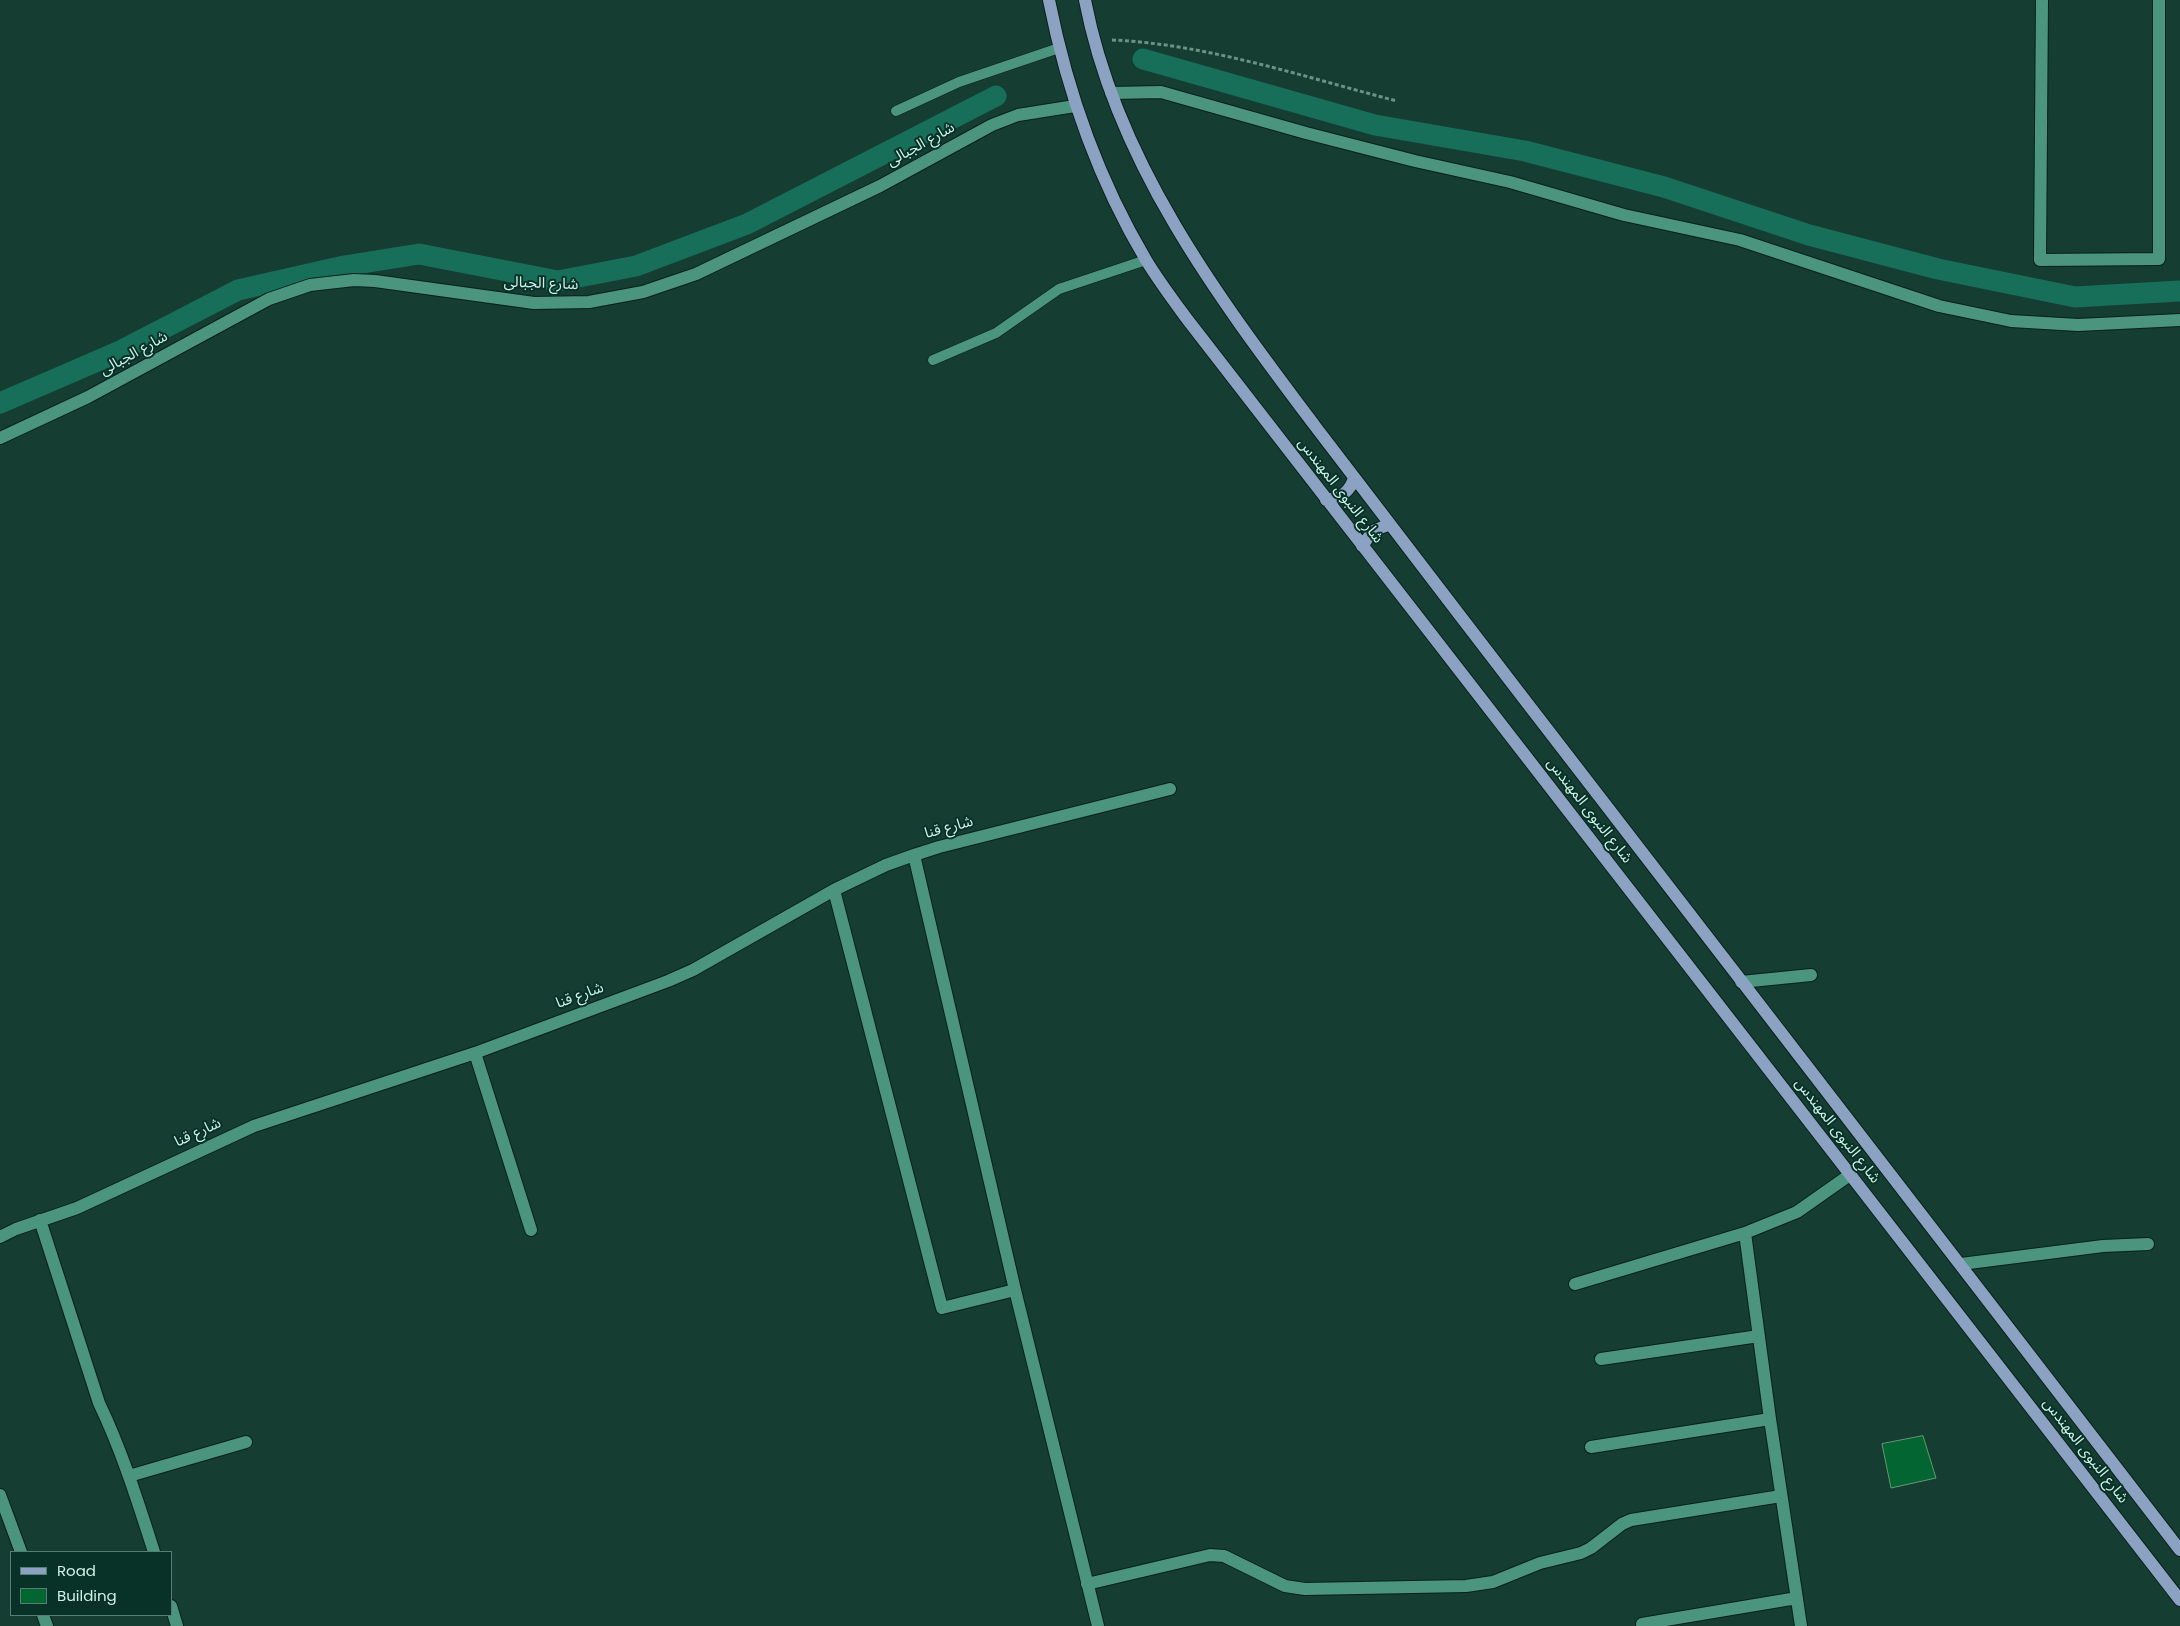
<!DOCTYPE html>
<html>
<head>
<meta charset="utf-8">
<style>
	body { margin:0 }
	#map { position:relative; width:2180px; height:1626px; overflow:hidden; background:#153d32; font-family:Poppins,sans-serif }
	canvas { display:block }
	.legend { position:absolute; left:10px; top:1551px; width:162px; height:65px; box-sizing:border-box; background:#083228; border:1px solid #577e73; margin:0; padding:6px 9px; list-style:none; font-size:15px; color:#cdf1e4 }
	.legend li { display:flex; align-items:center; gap:10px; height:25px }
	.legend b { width:25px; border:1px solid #577e73 }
</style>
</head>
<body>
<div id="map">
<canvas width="2180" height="1626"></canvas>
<ul class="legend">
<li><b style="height:6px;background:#8ca2c3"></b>Road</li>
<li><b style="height:14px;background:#036531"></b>Building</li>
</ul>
</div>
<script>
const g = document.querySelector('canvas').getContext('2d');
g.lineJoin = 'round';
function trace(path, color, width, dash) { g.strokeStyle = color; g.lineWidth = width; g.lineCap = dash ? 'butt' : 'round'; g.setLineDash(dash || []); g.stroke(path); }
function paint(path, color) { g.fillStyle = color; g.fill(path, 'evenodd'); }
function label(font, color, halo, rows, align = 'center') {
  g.font = font + ' Poppins,"Noto Sans Arabic",sans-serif'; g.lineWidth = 4; g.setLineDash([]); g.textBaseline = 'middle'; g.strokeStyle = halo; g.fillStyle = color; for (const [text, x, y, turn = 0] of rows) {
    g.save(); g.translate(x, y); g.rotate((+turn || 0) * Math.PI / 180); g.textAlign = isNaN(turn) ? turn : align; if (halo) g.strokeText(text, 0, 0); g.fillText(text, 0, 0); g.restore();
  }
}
const canal = new Path2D(`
	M1143 59 1375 125 1525 151 1664 187 1809 235 1938 269 2075 297 2180 291
	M0 403 118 352 238 290 344 266 419 254 558 281 636 266 747 224 996 96`);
const building = new Path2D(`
	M1923 1436 1936 1478 1891 1488 1882 1444Z`);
const path = new Path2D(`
	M1112 40C1207 44 1304 77 1397 101`);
const service = new Path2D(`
	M896 111 959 82 1059 48
	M933 360 996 333 1059 289 1146 260`);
const minor = new Path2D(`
	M2042 0 2040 260 2159 259V0
	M1111 93 1161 92 1306 133 1415 161 1510 182 1624 215 1740 240 1939 306 2011 321 2078 325 2180 320
	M0 438 88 397 269 299 310 285 354 280 375 281 534 303 589 302 643 292 696 274 880 186 992 125 1018 115 1075 106
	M914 855 1015 1290 1098 1626
	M834 890 942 1308 1015 1290
	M1741 982 1811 975
	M475 1053 531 1230
	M40 1220 99 1403C122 1451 138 1502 154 1552
	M0 1237 16 1229 77 1208 254 1126 475 1053 668 981 693 970 834 890 886 865 914 855 939 847 1170 789
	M1961 1264 2103 1246 2148 1244
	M1575 1284 1745 1233
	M1601 1359 1759 1336
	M1591 1447 1770 1419
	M129 1476 246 1442
	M0 1495 21 1552
	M1087 1584 1210 1555 1224 1556 1285 1586 1305 1589 1466 1586 1493 1582 1540 1563 1581 1553 1591 1548 1622 1524 1631 1520 1781 1496
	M171 1606 177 1626
	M43 1615 47 1626
	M1642 1624 1797 1598
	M1801 1626 1770 1419 1745 1233 1797 1212 1851 1174`);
const primary = new Path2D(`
	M1049 0C1067 91 1098 179 1146 260 1158 280 1173 300 1187 319L2180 1600
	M1085 0C1116 162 1218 297 1315 426 1386 520 1459 614 1531 708 1747 989 1965 1269 2180 1550
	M1326 500C1341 498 1350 492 1354 478
	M1362 546 1373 531 1390 524`);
const streetNames = [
	["شارع الجبالى",921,145,-29],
	["شارع الجبالى",541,284,2],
	["شارع الجبالى",134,354,-29],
	["شارع النبوى المهندس",1340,491,52],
	["شارع النبوى المهندس",1589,811,52],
	["شارع قنا",949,828,-15],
	["شارع قنا",580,996,-20],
	["شارع النبوى المهندس",1837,1131,52],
	["شارع قنا",198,1133,-25],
	["شارع النبوى المهندس",2085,1451,52]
];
trace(canal, '#176e59', 21);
paint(building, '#036531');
trace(building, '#649972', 1);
trace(service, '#09211a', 11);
trace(minor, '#09211a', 14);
trace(primary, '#09211a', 14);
trace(path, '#6b9286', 3, [4, 2.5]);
trace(service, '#4b957f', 10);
trace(minor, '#4b957f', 12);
trace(primary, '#8ca2c3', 12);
label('15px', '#cdf1e4', '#083228', streetNames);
</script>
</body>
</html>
